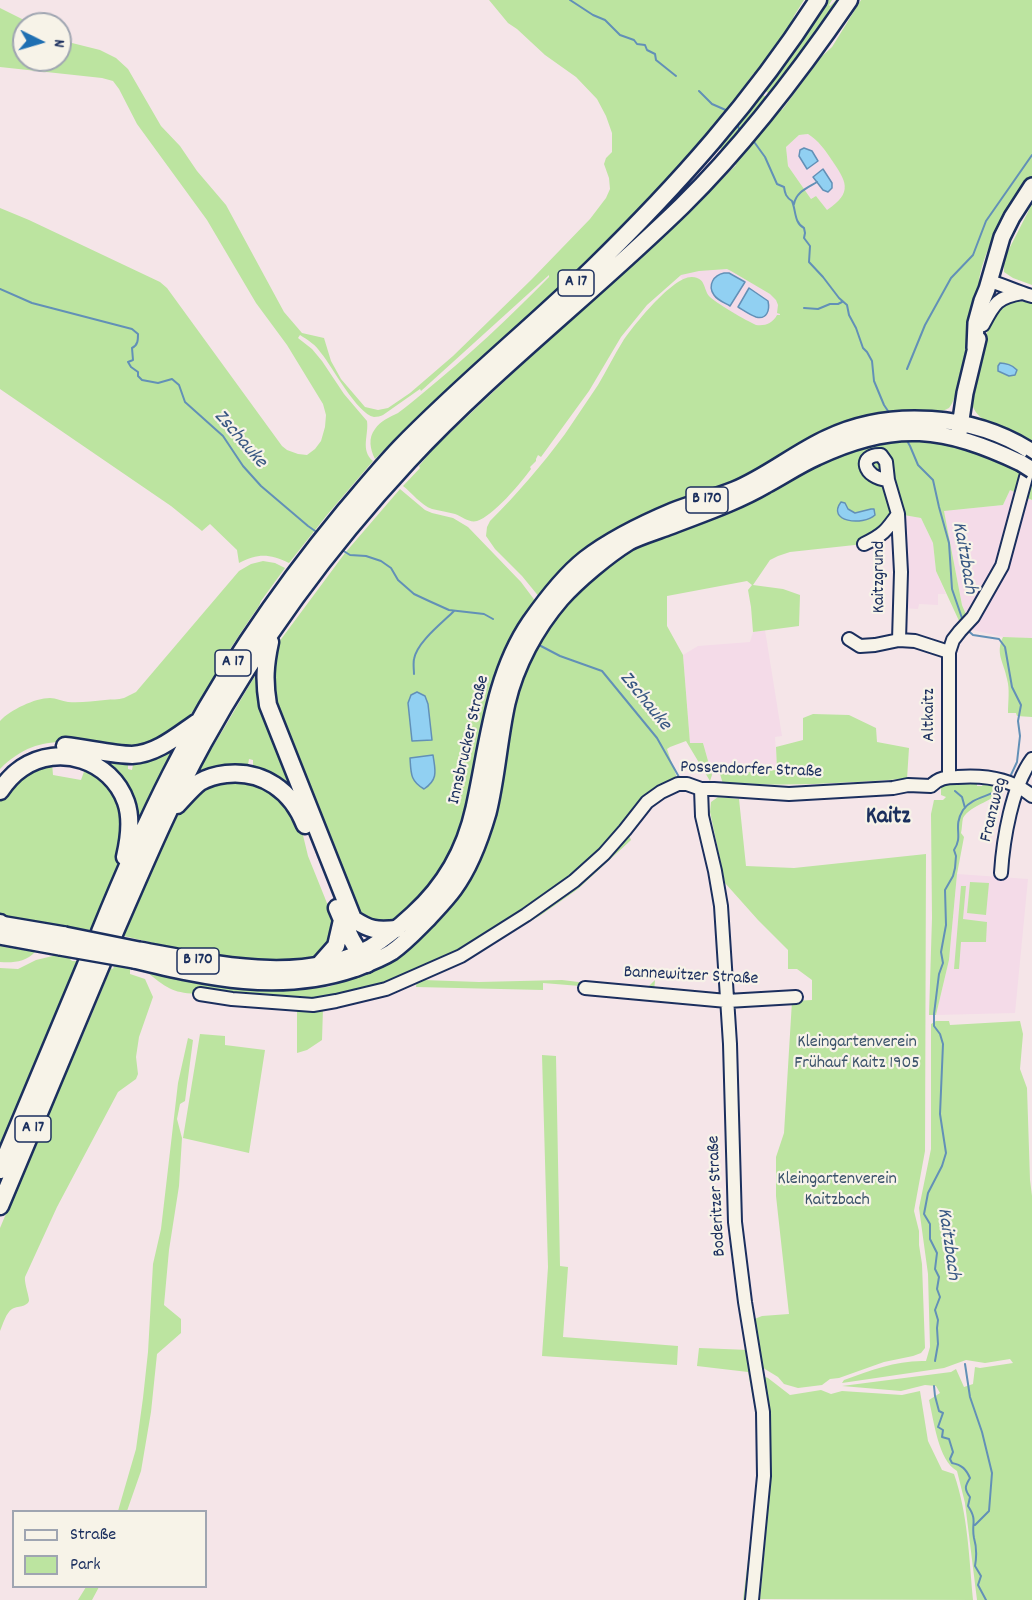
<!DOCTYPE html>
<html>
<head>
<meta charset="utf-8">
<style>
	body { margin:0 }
	#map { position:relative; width:1032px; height:1600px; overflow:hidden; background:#f5e5e8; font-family:Dekko,sans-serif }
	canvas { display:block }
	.legend { position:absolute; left:12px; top:1510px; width:195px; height:78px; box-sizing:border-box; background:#f7f3e8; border:2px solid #9fa5b1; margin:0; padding:8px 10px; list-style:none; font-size:18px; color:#1b2f5e }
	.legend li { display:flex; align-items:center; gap:12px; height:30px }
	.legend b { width:30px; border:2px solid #9fa5b1 }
	.north { position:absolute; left:12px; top:12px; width:60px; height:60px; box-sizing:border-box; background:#f7f3e8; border:2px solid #9fa5b1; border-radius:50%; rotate:95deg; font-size:16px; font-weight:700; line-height:24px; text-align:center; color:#1b2f5e }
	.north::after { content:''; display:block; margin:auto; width:21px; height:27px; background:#1f6fb2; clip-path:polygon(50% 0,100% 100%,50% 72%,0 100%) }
</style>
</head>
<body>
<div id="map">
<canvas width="1032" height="1600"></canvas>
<ul class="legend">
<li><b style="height:8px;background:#f7f3e8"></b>Straße</li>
<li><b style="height:16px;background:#bce4a0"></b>Park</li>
</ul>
<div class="north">N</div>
</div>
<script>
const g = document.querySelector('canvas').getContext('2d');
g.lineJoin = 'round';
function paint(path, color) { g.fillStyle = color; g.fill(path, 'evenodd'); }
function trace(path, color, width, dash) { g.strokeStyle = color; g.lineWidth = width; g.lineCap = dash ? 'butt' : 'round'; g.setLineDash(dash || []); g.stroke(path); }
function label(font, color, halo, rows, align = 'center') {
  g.font = font + ' Dekko,sans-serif'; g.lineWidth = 4.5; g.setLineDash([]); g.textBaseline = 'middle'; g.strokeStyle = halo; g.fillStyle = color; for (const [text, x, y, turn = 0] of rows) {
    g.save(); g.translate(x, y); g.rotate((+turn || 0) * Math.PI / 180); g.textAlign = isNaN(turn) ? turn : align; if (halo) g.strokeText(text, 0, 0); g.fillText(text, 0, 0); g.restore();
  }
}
const built = new Path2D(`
	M808 134 818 141 844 177 846 187 842 196 836 204 827 211 816 196 811 199 788 166 786 147 799 135Z
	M716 261 775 293 787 312 779 321 755 331 686 285 675 269Z
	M1010 490 1032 500V638L1003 637 973 630 962 605 944 511 1003 505Z
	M898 514 921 518 933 543 936 571 946 594H938V605L919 604 918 609 902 608Z
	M765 630 782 736 775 737 777 770 712 775 703 743H690L683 655 698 646 750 642 753 632Z
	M957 874 1028 879 1015 1013 936 1015 949 960Z`);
const green = new Path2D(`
	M489 0H804L794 16 789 30 756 74 754 73 747 82 782 110 821 57 832 47 861 0H1032V179L999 231 996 230C990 244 978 272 979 286 979 289 980 293 980 296 976 313 959 400 949 408 942 413 926 412 917 413L916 411 895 413 866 417 540 598 522 576 495 549 486 536 487 527 490 521C517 494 542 465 565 434 576 418 587 401 598 385 607 370 614 355 623 341 634 325 673 276 692 277 706 278 703 288 709 296 714 302 747 321 756 325 765 326 772 324 777 315H780V314L777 313 778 305 776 300 770 294 731 271 727 269 699 271 681 275 647 305 621 337 589 391 541 457 538 455 536 459V461L530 467 531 469C521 483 493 516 477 521 469 523 463 517 455 514 448 512 440 511 432 509 421 505 412 493 403 486L420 468 419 466 435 447 526 361 688 213 736 165 707 134C687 157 667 180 646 203 588 265 522 320 460 378 438 399 416 421 394 442L393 441 375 459C370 449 368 438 375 429 380 421 390 417 398 413 407 406 415 400 423 393 467 357 509 318 549 277V275L421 391 420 389 383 415C381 416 377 417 374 417 357 414 332 366 321 353 316 345 308 340 300 335L298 338 312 349 322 361 344 394 367 421C369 435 360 450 373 461L327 515 289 563C269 554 259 553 239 563L237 550 210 524 202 531 171 506 0 389V208L29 220 160 282 167 288 282 446 287 450 298 454 307 455 315 449 321 441 325 427 326 415 323 404 287 345 256 303 207 220 137 124 119 89 113 81 102 78 0 67V8L22 19 29 24H24V60H60V40L100 50 116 58 128 69 161 126 180 146 197 171 226 205 284 312 302 333 324 338 331 361 341 379 365 407 378 410 388 408 410 393 453 356 531 280 590 219 606 198 610 189 609 178 604 164 606 158 612 152V133L606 116 597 99 576 77 545 55 517 29 508 23ZM808 134C819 141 824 149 831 159 846 181 854 192 827 210L816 196 811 199 788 166 786 147 799 135Z
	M825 0H832L829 5 830 6 836 0H843L771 95 764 90Z
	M1032 204V285L1013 278 1004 272V261L1006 255Z
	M1009 301H1018L1032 303V442L1027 439 1025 440C1011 433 980 423 974 409 967 392 988 317 1001 306 1003 304 1006 303 1009 301Z
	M910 441C960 443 988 454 1032 477V500L1010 490 1003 505 944 511 962 605 967 617 960 623 936 571 933 543 921 518 898 514 864 544 790 552 778 556 770 560 753 585 783 589 800 595 799 626 753 632 751 607 748 590 752 585 747 581 667 596V626L683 655 690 743H703L712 775 710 781 686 741 670 747 667 749 678 781 623 824 579 873 497 929 412 974 365 989 330 997 296 999 204 989 200 994C174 993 169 990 148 973L152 970 197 982 234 988 281 991 328 987 373 971 402 955 431 928 455 900 475 870 492 827 502 784 514 705 522 678 532 655 543 635 566 602 620 554 830 458 859 448 882 442 883 443Z
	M400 489 425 510 432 513 453 518 468 527 521 582 536 602 470 813 442 870 427 891 393 923 379 927 354 912 269 692 276 646 345 553Z
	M263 561 275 563 285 568 261 601 259 606C247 623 235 641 224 659 210 683 192 722 168 736 161 741 142 748 134 749 126 750 115 747 106 746 63 741 35 735 0 769V721C10 710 35 698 50 698 56 698 62 701 68 702 81 703 93 701 105 700 112 699 118 700 124 698 128 696 132 694 136 692L239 571 251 564Z
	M1003 637 1032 638V717L1017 716 1016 713H1008C1008 702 1010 689 1007 679 1004 662 995 654 1003 637Z
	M261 666 303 804 253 768V760L249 759 248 765 243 769 193 781 210 748H212C229 721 244 693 261 666Z
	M813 714 849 715 876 728 877 742 909 748 907 779C851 782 795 787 739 783L737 786 723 784 720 774 777 770 776 747 803 740V718Z
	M177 743 134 833 133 834C133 819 131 802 123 789 97 741 28 741 0 787V782C42 734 72 757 124 759L128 763V769L132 770 134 759 159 752Z
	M56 759 99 771 123 803V845L117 866 90 930 69 927 68 929 31 923 1 916 2 914H0V798L8 784ZM52 763 73 765 85 769 81 780 53 775Z
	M244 777 275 790 301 827 308 856 335 923V938L320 956 308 958 279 961 257 960 186 951 124 936 172 825 183 806 202 787Z
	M966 783H977V786H982L983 784 1006 788C996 800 970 805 963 818 962 822 962 829 961 833L964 837 957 874 949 960 936 1015H929L932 918 931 814 934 800H943L946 797 941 795V785Z
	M718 797 739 799 746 866 794 868 926 854 925 1151 914 1211 919 1231V1245L922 1264 925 1348 921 1353 913 1356 884 1362 839 1378 830 1379 822 1385 798 1388 784 1384 778 1377 760 1366 752 1320 762 1316 789 1314 776 1196V1157L784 1133 792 1001 812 1000V980L797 969H788V950L758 920 725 883 710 812 711 802Z
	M627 831 631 840 578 889 541 915 490 945 423 980 479 982 562 980 620 987 647 988 655 980 654 992 543 983V990L416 987 417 979 503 933Z
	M970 882 989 883 986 915 967 913Z
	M961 886H966L963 919 987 922 986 942H961L959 969H954Z
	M0 946 4 947 35 952C26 962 13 963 0 962Z
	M57 955 68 957 72 961H77L18 1101 19 1102 0 1148V968L18 969 36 960Z
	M114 966 130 968V974L145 979 153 997 139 1037 136 1057 138 1074 136 1079 118 1092 57 1207 25 1277C24 1283 30 1299 29 1301 27 1307 17 1306 12 1309 6 1313 3 1324 0 1331V1228L79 1040H81L111 968 113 969Z
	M323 1008 322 1040 307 1050 297 1053V1009Z
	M936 1021H949L950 1025 1020 1021 1023 1034 1020 1069 1027 1088 1030 1180 1032 1196V1600H977L965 1503 957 1471C938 1460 934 1421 929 1400L940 1393 936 1386 925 1385 901 1391 842 1386 951 1372 956 1369 964 1387 973 1384 975 1367 980 1368 1013 1363 1010 1359 985 1363 966 1360 944 1368 842 1383 844 1380C872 1370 897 1360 926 1361L930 1347 928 1274 919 1208 931 1149V1024Z
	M200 1034 225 1036V1045L265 1050 249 1153 183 1138Z
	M188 1038 193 1040 185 1101 180 1104 177 1119 182 1138 179 1186 169 1250 164 1305 181 1319V1333L157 1354 151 1412 141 1471 127 1511H118L136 1449 143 1398 148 1352 153 1264 161 1229 178 1083Z
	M542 1055 556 1056 560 1266 568 1267 563 1337 678 1346 677 1365 542 1356 548 1267Z
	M699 1348 749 1350 761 1439 748 1600H743L756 1496 758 1440 755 1410 748 1372 697 1366Z
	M762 1376 768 1378 790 1395 821 1390 831 1394 842 1391 902 1395 920 1391 928 1441 942 1470 954 1474C968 1514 969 1558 973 1600L760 1599C764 1554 769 1509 770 1464 771 1436 766 1403 762 1376Z
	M86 1587H99L92 1600H78Z`);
const water = new Path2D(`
	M804 148 812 151 818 161 807 169 799 156 800 150Z
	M823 169 832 183V188L828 192 823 190 813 177Z
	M724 273H729L745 282 730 306C725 303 717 300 714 295 707 285 714 275 724 273Z
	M749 288 768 301C770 310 767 320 756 317 750 315 743 310 738 307Z
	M1000 363C1005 363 1013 365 1017 370L1015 375 1009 376 998 371V366Z
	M841 502 845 503 848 509 855 513 871 509H874L875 515C863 526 826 522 841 502Z
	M417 692 425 696 428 704 432 740 412 741 408 703 411 695Z
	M433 755C435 770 439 779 424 789 410 781 411 773 410 758Z`);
const stream = new Path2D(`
	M570 0 593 15 605 20 620 35 634 40 637 44 645 45 647 50 655 54 656 60 676 76
	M699 91 712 104 728 111
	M737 123 739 129 743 132
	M752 139 765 157 777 184 784 187C785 194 786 197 792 201 796 210 794 223 804 228L805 233 804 238 810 246 809 262 823 277 839 298 847 305 849 315 856 328 863 348 867 352 872 361 874 381 884 405 890 414
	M794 204C796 192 807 188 817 182
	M0 289 32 303 132 329 138 334C138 340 138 345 132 348L133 360 128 362 131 367 138 372V376L142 380 158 383 172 379 179 385 185 402 223 436 243 466 261 486 308 526 318 533
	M804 308 818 309 830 304H838L842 302
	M907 369 925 325 951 278 973 255 986 221 1032 155
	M906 439 910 446 918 465 933 480 939 507 949 543 952 589 963 621
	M342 550 350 555 366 556 381 561 391 568 398 580 414 594 429 601 449 610 484 614 493 619
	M966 629 973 635 999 639 1005 647 1012 687 1021 705 1018 721 1020 736 1017 762 1009 779
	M539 645 560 656 602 671 657 738 679 777
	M414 674C414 670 413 664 414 659 417 642 442 623 454 611
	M955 791 962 797 965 808
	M935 1361 938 1344 937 1328 938 1320 935 1310 940 1297 937 1289 939 1277 935 1269 937 1253 930 1239V1224L924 1214 928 1193 942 1166 946 1153 940 1114 943 1044 940 1034 934 1026V1014L939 974 943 963 941 952 946 925 945 890 953 876 955 868 956 856 954 850C964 835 952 828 963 810 973 796 992 797 1004 786
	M965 1364 970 1397 982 1432 992 1473 989 1511 975 1525
	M934 1386 935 1396 939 1411 943 1413 938 1427 943 1430 942 1437 949 1439 953 1452 950 1459 952 1463C962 1465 966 1469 970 1478 965 1486 964 1489 970 1497L968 1506C978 1521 971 1523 974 1538 977 1548 977 1555 975 1566L981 1576 978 1585 986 1600`);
const minor = new Path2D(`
	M989 281C1004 285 1017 292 1032 296
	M983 325C994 304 997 297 1022 293
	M888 480C863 478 857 454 881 455L886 462 888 480 898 514 901 572 899 640
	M864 544C883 535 886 531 898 514
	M849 639 860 646 875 645 899 640 915 641 949 652
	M949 777V652L953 640 960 631 973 617 1002 566 1026 477
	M701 789 702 816 715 871 721 906 730 1044 735 1222 745 1302 763 1412 764 1476 752 1600
	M1001 873C1003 840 1012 786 1032 759
	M585 988 727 1001 796 997
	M200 994 232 999 313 1005 336 1001 386 989 461 956 526 915 574 881 604 854 625 830 647 802 661 792 678 784H687L701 789H714L789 794 893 788 908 785 931 786C938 778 947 777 957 777 983 775 1011 778 1032 796`);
const major = new Path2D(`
	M975 348 976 323 982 301 987 289 1002 237 1012 217 1032 186
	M959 433 965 393 978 339
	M0 924 65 935
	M0 936 60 947
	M139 950C213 963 300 986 371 947 386 938 400 926 413 914 444 886 465 849 474 808 488 745 493 676 530 622 544 602 566 574 585 559 611 539 642 524 673 511 693 503 714 498 734 490 766 477 796 452 827 438 890 408 974 414 1032 452
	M134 960C208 978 280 994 354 969 367 964 381 959 392 952 405 943 416 931 427 920 436 910 446 900 454 889 469 869 481 837 488 813 497 777 499 739 507 703 516 665 536 628 561 599 578 580 608 555 629 542 641 536 655 532 668 527 701 514 735 503 766 485 783 476 799 465 817 457 895 420 945 427 1021 463`);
const highway = new Path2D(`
	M270 642C265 665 264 681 268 705L353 919C370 930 376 931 397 929
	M65 746C86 748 113 755 132 755 156 754 177 736 196 723
	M0 791C6 782 13 774 22 768 59 743 111 760 126 802 132 819 129 840 125 857
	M177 805C184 798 191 789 200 782 207 778 218 775 226 774 263 770 292 791 305 825
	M337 908C345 928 354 947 367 964
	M0 923 2 925
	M100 932C122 878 145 825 171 774 218 680 278 592 345 511 363 490 381 468 400 448 461 385 529 330 592 269 677 186 754 100 818 0
	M114 934C142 870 169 805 203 743 259 641 329 546 408 461 493 370 593 293 682 206 745 144 799 73 849 0
	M321 963 336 946 342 920
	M0 1170 88 960
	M0 1206 102 963`);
const majorBridge = new Path2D(`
	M1021 463 1032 470
	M65 935 139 950
	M60 947 134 960`);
const shields = [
	[576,283,36],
	[707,500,42],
	[233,663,36],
	[198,961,42],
	[33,1129,36]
];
const shieldNames = [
	["A 17",576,283],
	["B 170",707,500],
	["A 17",233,663],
	["B 170",198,961],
	["A 17",33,1129]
];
const streetNames = [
	["Kaitzgrund",881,577,-90],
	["Altkaitz",931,715,-90],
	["Innsbrucker Straße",470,740,-77],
	["Possendorfer Straße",751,771,2],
	["Franzweg",995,810,-76],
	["Bannewitzer Straße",691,977,3],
	["Boderitzer Straße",718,1196,-93]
];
const parkNames = [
	["Kleingartenverein",857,1044],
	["Frühauf Kaitz 1905",857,1065],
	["Kleingartenverein",837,1181],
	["Kaitzbach",837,1202]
];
const waterNames = [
	["Zschauke",239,440,49],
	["Kaitzbach",963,558,80],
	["Zschauke",644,702,51],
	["Kaitzbach",947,1244,82]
];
const districtNames = [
	["Kaitz",888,819]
];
paint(built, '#f4dbe8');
paint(green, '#bce4a0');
paint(water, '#91d0f2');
trace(water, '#6290b7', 1.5);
trace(stream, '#6290b7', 2);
trace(minor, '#1b2f5e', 16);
trace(major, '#1b2f5e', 20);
trace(highway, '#1b2f5e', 21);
trace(minor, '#f7f3e8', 12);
trace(major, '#f7f3e8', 15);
trace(highway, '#f7f3e8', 16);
trace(majorBridge, '#1b2f5e', 20, []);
trace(majorBridge, '#f7f3e8', 15);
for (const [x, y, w] of shields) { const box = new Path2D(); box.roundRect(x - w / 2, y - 13, w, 26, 4.5); g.fillStyle = '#f7f3e8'; g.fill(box); trace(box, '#1b2f5e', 1.5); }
label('bold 16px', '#1b2f5e', null, shieldNames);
label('18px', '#1b2f5e', '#f7f3e8', streetNames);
label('18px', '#3b536b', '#f7f3e8', parkNames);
label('italic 20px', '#385783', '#f7f3e8', waterNames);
label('bold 24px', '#1b2f5e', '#f7f3e8', districtNames);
</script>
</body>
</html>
